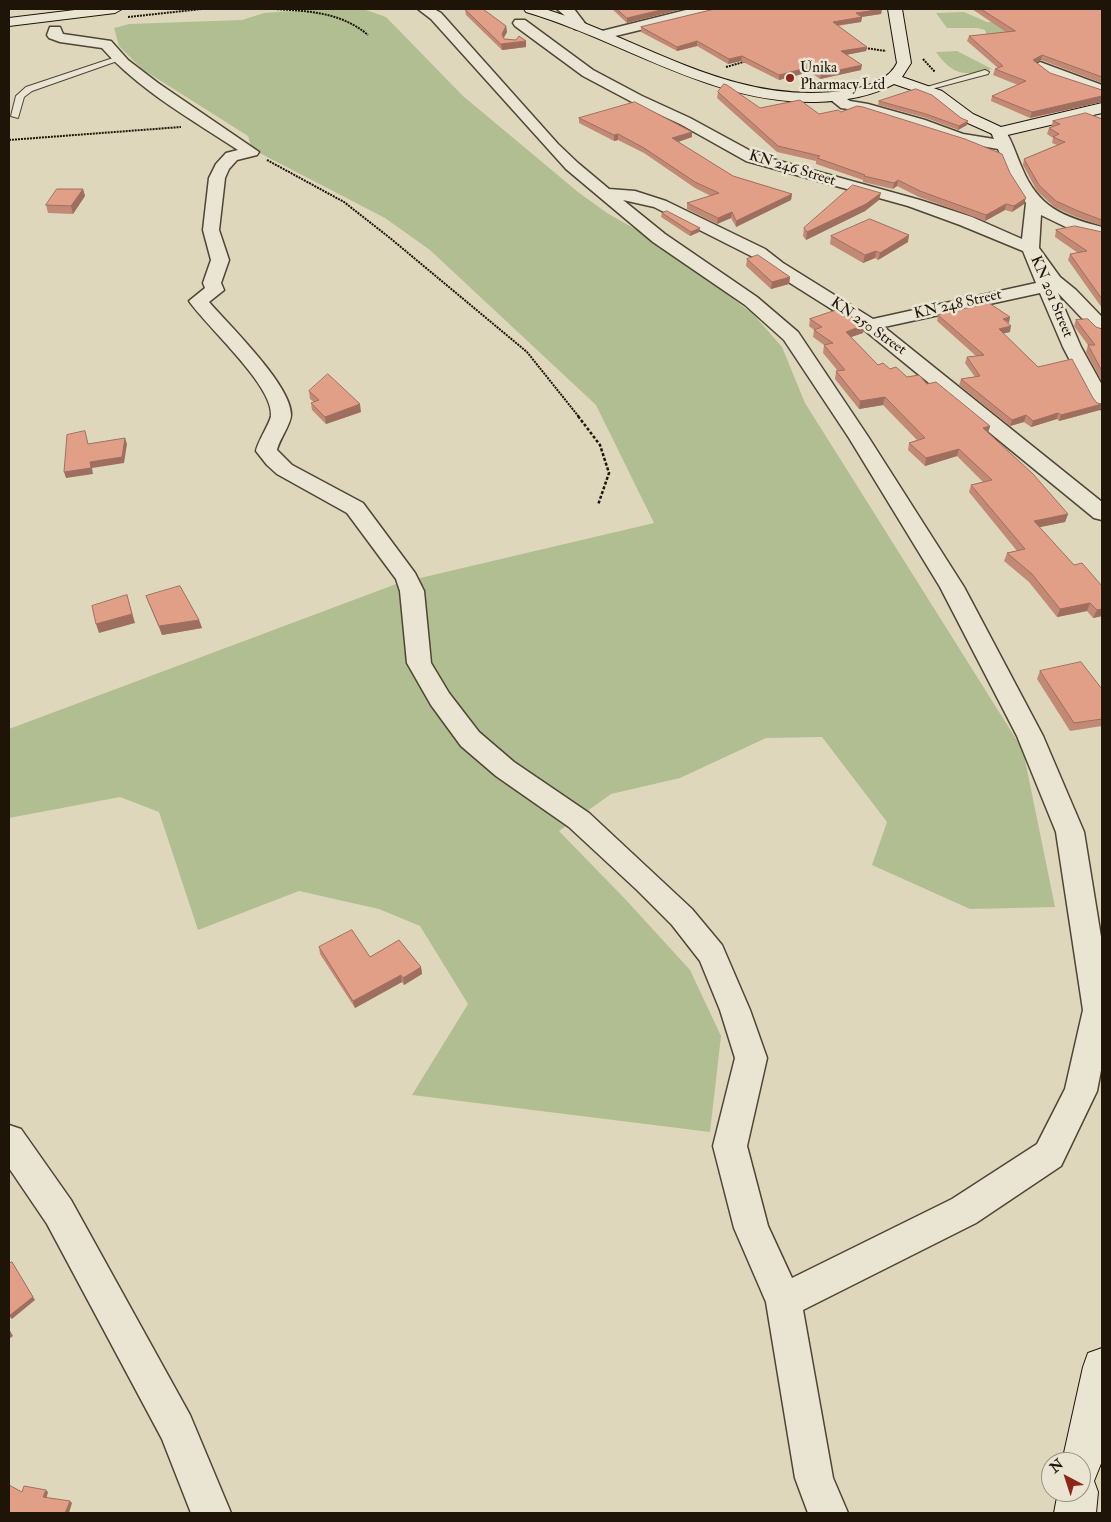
<!DOCTYPE html>
<html>
<head>
<meta charset="utf-8">
<style>
	body { margin:0 }
	#map { position:relative; width:1111px; height:1522px; overflow:hidden; background:#dfd7bc; font-family:"IM FELL Double Pica",serif }
	canvas { display:block }
	.frame { position:absolute; inset:0; border:10px solid #1f1408; pointer-events:none }
	.north { position:absolute; left:1041px; top:1452px; width:50px; height:50px; box-sizing:border-box; background:#eae5d3; border:1px solid #999182; border-radius:50%; rotate:320deg; font-size:14px; font-weight:700; line-height:20px; text-align:center; color:#1f1408 }
	.north::after { content:''; display:block; margin:auto; width:18px; height:22px; background:#8f2418; clip-path:polygon(50% 0,100% 100%,50% 72%,0 100%) }
</style>
</head>
<body>
<div id="map">
<canvas width="1111" height="1522"></canvas>
<div class="frame"></div>
<div class="north">N</div>
</div>
<script>
const g = document.querySelector('canvas').getContext('2d');
g.lineJoin = 'round';
function paint(path, color) { g.fillStyle = color; g.fill(path, 'evenodd'); }
function trace(path, color, width, dash) { g.strokeStyle = color; g.lineWidth = width; g.lineCap = dash ? 'butt' : 'round'; g.setLineDash(dash || []); g.stroke(path); }
function label(font, color, halo, rows, align = 'center') {
  g.font = font + ' "IM FELL Double Pica",serif'; g.lineWidth = 5; g.setLineDash([]); g.textBaseline = 'middle'; g.strokeStyle = halo; g.fillStyle = color; for (const [text, x, y, turn = 0] of rows) {
    g.save(); g.translate(x, y); g.rotate((+turn || 0) * Math.PI / 180); g.textAlign = isNaN(turn) ? turn : align; if (halo) g.strokeText(text, 0, 0); g.fillText(text, 0, 0); g.restore();
  }
}
const green = new Path2D(`
	M317 9H363L386 17 463 96 578 192 607 213 658 242 753 314 782 347 805 403 1023 750 1055 907 970 909 872 865 887 822 822 737 766 738 680 778 611 794 559 831 627 901 690 970 721 1036 710 1132 412 1095 468 1004 420 926 379 909 299 891 198 930 159 812 120 797 9 818V729L399 583 654 523 596 405 430 250 385 218 252 149 248 136 142 69 119 46 114 28 129 24 242 20 264 13Z
	M964 12 987 22H1001L1027 35 988 39 985 30 977 28H947L936 13Z
	M957 51 992 69C964 76 953 76 936 52Z`);
const pathFar1 = new Path2D(`
	M274 9C308 11 341 12 368 35
	M128 17 202 9
	M865 48 886 51
	M923 59 935 72
	M726 67 747 61
	M9 140 181 127
	M267 160 344 202 390 238 527 352 579 417`);
const path = new Path2D(`
	M578 416 600 445 609 473 598 505`);
const lane = new Path2D(`
	M116 57 123 59 32 91 24 97 18 118 11 116 16 96 26 87Z
	M985 70 989 72 988 74 924 91 920 89Z`);
const street = new Path2D(`
	M418 9H434L441 13 558 144 578 163 609 189 635 191 666 201 765 249 783 263 873 319 1036 283 1023 251 960 225 908 206 746 161 680 124 632 102 583 76 515 26 513 23 515 20H525L593 70 642 96 690 118 758 155 920 200 972 217 1022 239 1026 203 1010 178 998 149 955 141 915 126 862 111 841 108 826 96 828 93H838L850 101 868 104 925 120 963 134 994 139 991 132 994 129H1004C1012 140 1016 155 1022 168 1038 207 1063 217 1102 227V237L1072 230 1041 215 1039 248 1060 277 1076 290 1102 317V334L1095 332 1058 293 1081 347 1102 385V409L1095 407 1092 403 1063 347 1040 293 884 327 1102 502V520L1094 518 863 329 771 271 753 257 654 207 623 200 665 234 757 297 798 332 869 438 964 587 1043 736 1084 832 1102 943V1065L1097 1091 1061 1166 976 1223 803 1310 833 1478 848 1513H808L795 1478 766 1302 734 1228 713 1146 735 1058 720 1010 700 961 672 925 637 890 569 827 496 776 461 746 431 705 407 663 400 591 396 579 347 513 277 474 267 465 256 451C258 441 270 423 271 416 274 386 207 327 189 301L205 288 203 283 211 260 203 230 209 178 216 164 226 153 238 150C191 119 139 90 102 48L60 42 49 38 47 35 50 27H60L63 34 111 41 128 60 158 83 259 152 257 155 237 160 229 169 225 178 219 230 229 260 221 283 224 290 209 302C229 325 292 386 291 415 291 424 279 440 277 450L292 465 363 503 415 573 424 591 431 663 449 693 479 732 514 762 589 813 692 909 722 945 750 1010 767 1058 747 1146 768 1226 792 1278 952 1199 1037 1144 1065 1089 1083 1010 1056 832 1017 736 940 587 849 438 784 340 745 305 653 242 566 169 431 19Z
	M557 9H574L587 26 585 29H575L564 15Z
	M690 9H716L714 12 603 39 596 35 598 32Z
	M1040 62 1102 85V94L1050 77 1033 66Z
	M9 1125 21 1129 71 1200 190 1415 231 1513H191L162 1439 47 1224 9 1168Z`);
const secondary = new Path2D(`
	M83 9H122L115 13 9 26V18Z
	M524 9H545L563 15C658 49 743 107 849 90 866 87 889 80 897 63L888 9H902L911 63 902 77 942 91 973 114 1001 127 1102 103V113L999 137 961 120 932 97 894 84C870 97 843 101 816 102 711 104 624 41 526 12Z
	M1102 1348V1461L1094 1481 1098 1492 1096 1513H1054L1058 1492H1081V1462H1062L1083 1367 1088 1353Z`);
const wall = new Path2D(`
	M465 9 506 26 507 32 504 38V39L526 41V47L502 50 466 15Z
	M612 9H683L627 23Z
	M715 9H882L881 14 861 17H862L861 22 838 26 867 47 866 51 846 55 861 70 820 79 810 72 779 80 741 61 728 64 697 46 677 51 641 32V27Z
	M972 9H1102V83L1041 60 1036 63 1050 73 1102 90V102L1030 118 991 101 992 96 1018 85 993 75 995 69 998 68 967 41 969 36 1006 32Z
	M718 92 760 108 819 114 841 112 1010 173 1024 204 1012 212 1005 210 985 221 919 197 897 186 893 189 863 182V180L816 164V161L777 152 717 98Z
	M879 101 967 125 958 130 926 118 878 105Z
	M579 118 692 132V137L678 142 733 176 792 194 791 200 736 227 731 218 717 224 687 209V203L711 196 695 188 644 153 618 140 614 141 579 123Z
	M1102 119V226L1076 217 1054 207 1037 191 1023 165 1024 159 1057 145 1052 143 1053 138 1047 134 1049 128 1052 127H1051L1053 121Z
	M83 189 85 196 73 214 48 213 46 205Z
	M879 200 865 211 806 240 803 236 804 228Z
	M662 213 699 232 690 236 661 217Z
	M1056 230 1102 232V308L1068 260 1070 254 1078 253 1055 237Z
	M831 236 908 242 878 260 875 258 863 263 830 244Z
	M747 259 790 277 789 284 771 289 746 266Z
	M938 315 1008 323 1010 332 1003 333 1038 367 1093 398 1100 410 1059 421 1057 419 1031 427 1024 422 1010 426 959 385 961 379 975 377 965 363 967 357 976 356 937 321Z
	M810 319 864 325 863 333 851 337 878 365 907 377 927 384 990 426 988 433 1068 514 1065 522 1039 527 1074 565 1102 586V616L1093 618 1087 611 1057 617 1029 582 1004 561 1007 553 1017 551 969 492 971 485 983 482 957 456 925 466 908 450 909 443 917 440 883 405 859 409 835 379 836 371H838L823 353 824 345 813 337 814 330 809 326Z
	M1076 320 1102 329V382L1086 352 1088 345 1074 326Z
	M309 391 361 412 326 424 312 410 311 403 314 402 310 399Z
	M146 596 199 620 202 628 162 635 149 604Z
	M1040 671 1102 689V726L1070 731 1037 679Z
	M319 947 421 967 422 974 404 985 402 982 355 1008 320 954Z`);
const shadedWall = new Path2D(`
	M665 9H683L627 23V18Z
	M882 9 881 14 855 18 856 13Z
	M862 17 861 22 832 26 833 22Z
	M506 26 507 32 502 40V34Z
	M526 41V47L502 50 501 44Z
	M697 41V46L677 51V47Z
	M867 47 866 51 840 56 841 51Z
	M1042 55 1041 60 1031 65 1033 60Z
	M742 56 741 61 728 64 729 59Z
	M862 65 861 70 820 79 821 74Z
	M810 67V72L779 80V75Z
	M1102 96V102L1030 118 1032 112Z
	M968 121 967 125 958 130 959 126Z
	M692 132V137L672 144V138Z
	M618 134V140L614 141V135Z
	M898 180 897 186 893 189 894 183Z
	M83 189 85 196 73 214 71 206Z
	M881 193 879 200 865 211 806 240 807 232Z
	M792 194 791 200 736 227V221Z
	M1026 198 1024 204 1012 212 1014 206Z
	M1006 204 1005 210 985 221 986 215Z
	M732 212 731 218 717 224 718 218Z
	M700 228 699 232 690 236 691 232Z
	M909 235 908 242 878 260 880 253Z
	M876 251 875 258 863 263 865 255Z
	M790 277 789 284 771 289 772 282Z
	M1010 317 1009 323 1003 319Z
	M864 325 863 333 845 339 846 332Z
	M1011 326 1010 332 997 335 999 329Z
	M885 397 883 405 859 409 860 401Z
	M360 404 361 412 326 424 325 417Z
	M1102 404 1100 410 1059 421 1061 415Z
	M1058 413 1057 419 1031 427 1033 421Z
	M1026 415 1024 422 1010 426 1012 420Z
	M990 426 988 433 983 428Z
	M125 438 127 444 124 463 92 468 93 474 66 478 64 472 90 462Z
	M959 449 957 456 925 466 926 458Z
	M1068 514 1065 522 1031 529 1034 521Z
	M127 595 135 623 99 633 96 624Z
	M1090 603 1087 611 1057 617 1060 609Z
	M1102 609V616L1093 618 1097 610Z
	M199 620 202 628 162 635 159 626Z
	M421 967 422 974 404 985 403 978Z
	M401 975 402 982 355 1008 353 1001Z
	M12 1262 35 1300 12 1319 9 1316Z
	M9 1329 13 1336 9 1339Z
	M46 1490 48 1492 46 1500 43 1497Z
	M70 1501 72 1503 69 1513H65Z`);
const building = new Path2D(`
	M465 9H483L506 26 502 34 504 39 516 40 519 36 526 41 501 44Z
	M617 9H665L627 18Z
	M715 9H882L856 13 862 17 833 22 867 47 841 51 862 65 821 74 810 67 779 75 742 56 729 59 697 41 677 47 641 27Z
	M981 9H1102V77L1042 55 1033 60 1050 73 1102 90V96L1032 112 992 96 1026 81 995 69 1003 66 969 36 1015 31Z
	M724 84 727 85 760 108 800 100 819 114 838 110 841 112 857 106 863 107 965 139 1002 154 1010 173 1026 198 1014 206 1006 204 986 215 920 191 898 180 894 183 864 176 865 175 817 158 820 156 778 146 718 92Z
	M916 89 932 95 961 118 968 121 959 126 926 114 879 101Z
	M635 102 692 132 672 138 733 176 792 194 736 221 732 212 718 218 687 203 719 193 695 182 644 148 618 134 614 135 579 118Z
	M1086 113 1102 119V220L1078 211 1056 201 1039 185 1024 159 1065 142 1053 137 1059 134 1049 128 1060 124 1053 121Z
	M853 185 881 193 866 204 807 232 804 228Z
	M57 189H83L71 206 46 205Z
	M667 211 700 228 691 232 662 213Z
	M870 219 909 235 880 253 876 251 865 255 831 236Z
	M1075 226 1102 232V299L1070 254 1087 251 1056 230Z
	M758 255 790 277 772 282 747 259Z
	M989 303 1010 317 1003 319 1011 326 999 329 1038 367 1072 359 1093 398 1097 403 1102 404 1061 415 1058 413 1033 421 1026 415 1012 420 961 379 980 376 967 357 984 355 938 315Z
	M840 309 864 325 846 332 878 365 883 363 890 369 896 367 907 377 919 375 927 384 936 382 990 426 983 428 1033 474 1068 514 1034 521 1074 565 1082 563 1102 586V609L1097 610 1090 603 1060 609 1032 574 1007 553 1025 549 971 485 992 480 959 449 926 458 909 443 925 438 885 397 860 401 836 371 845 370 824 345 833 343 814 330 822 327 810 319Z
	M1088 319 1096 327 1102 329V371L1088 345H1095L1076 320Z
	M328 374 360 404 325 417 311 403 319 400 309 391Z
	M85 431 88 444 125 438 122 457 90 462 91 468 64 472 67 435Z
	M180 586 199 620 159 626 146 596Z
	M127 595 132 614 96 624 92 606Z
	M1081 662 1102 689V719L1074 723 1040 671Z
	M352 930 370 957 399 940 421 967 403 978 401 975 353 1001 319 947Z
	M12 1262 33 1297 9 1316V1264Z
	M9 1485 22 1492 24 1486 46 1490 43 1497 70 1501 65 1513H9Z`);
const markers = [
	[790,78,5,"#8f2418"]
];
const farPoinames = [
	["Unika",800,69],
	["Pharmacy Ltd",800,86]
];
const farStreetnames = [
	["KN 246 Street",792,169,17],
	["KN 201 Street",1051,297,67],
	["KN 248 Street",958,305,-13],
	["KN 250 Street",868,327,35]
];
paint(green, '#b0be92');
trace(lane, '#4f4535', 2);
trace(street, '#4f4535', 3);
trace(secondary, '#1f1408', 2);
trace(pathFar1, '#1f1408', 2, [2, 1]);
trace(path, '#1f1408', 2.5, [3, 2]);
paint(lane, '#eae5d3');
paint(street, '#eae5d3');
paint(secondary, '#eae5d3');
paint(wall, '#c28975');
paint(shadedWall, '#9e6f5f');
paint(building, '#e29f88');
trace(building, '#9e6f5f', 1);
for (const [x, y, r, color] of markers) { const dot = new Path2D(); dot.arc(x, y, r, 0, 2 * Math.PI); g.fillStyle = color; g.fill(dot); trace(dot, '#eae5d3', 2); }
label('15px', '#1f1408', '#eae5d3', farPoinames, 'left');
label('15px', '#1f1408', '#eae5d3', farStreetnames);
</script>
</body>
</html>
